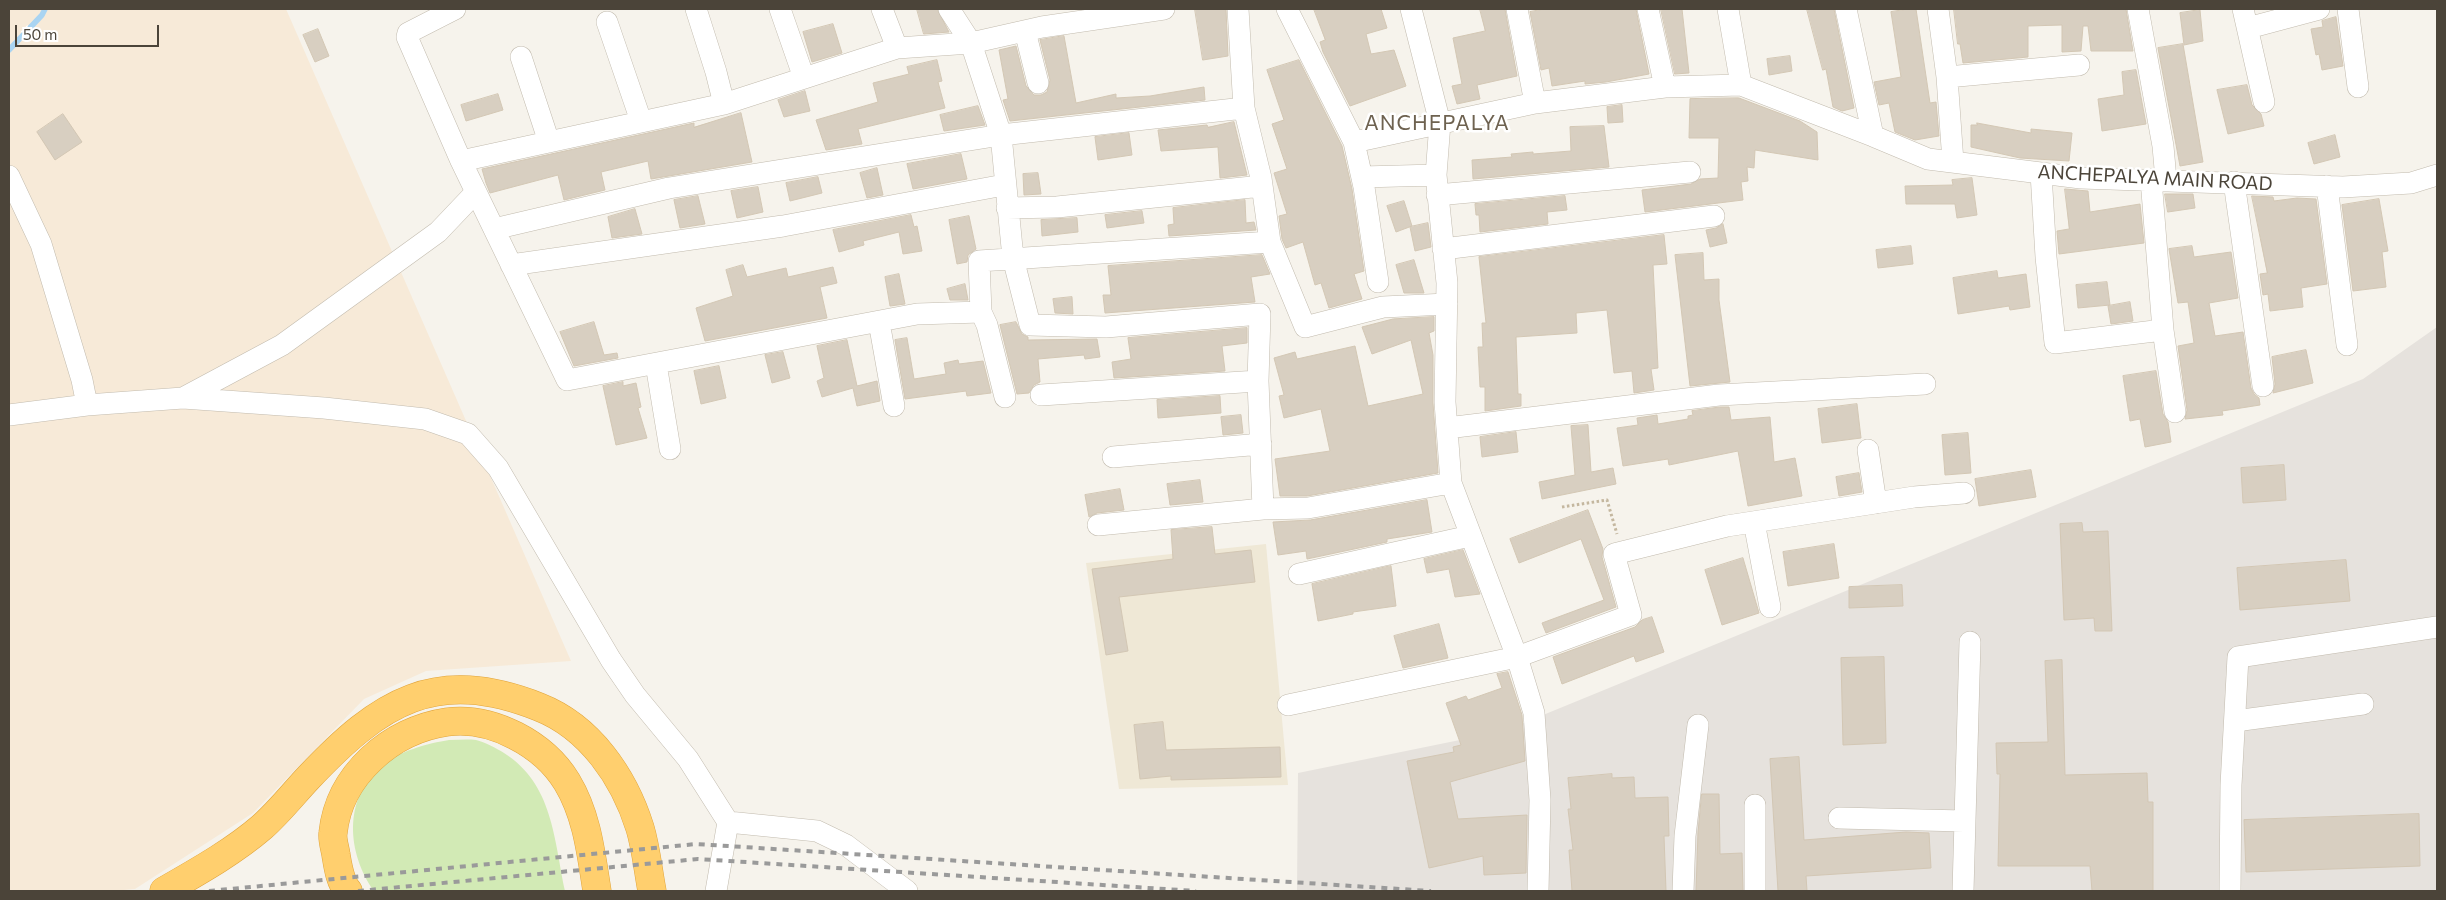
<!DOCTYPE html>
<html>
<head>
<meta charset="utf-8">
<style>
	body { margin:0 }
	#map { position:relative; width:2446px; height:900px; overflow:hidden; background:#f6f3ec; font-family:Commissioner,sans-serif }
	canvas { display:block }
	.frame { position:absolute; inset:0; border:10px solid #4b4439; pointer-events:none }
	.scale { position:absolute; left:15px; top:25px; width:144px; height:22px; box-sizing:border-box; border:2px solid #4b4439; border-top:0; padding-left:6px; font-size:15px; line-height:18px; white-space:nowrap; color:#4b4439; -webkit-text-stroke:4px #fff; paint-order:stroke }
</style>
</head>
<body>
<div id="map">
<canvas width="2446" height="900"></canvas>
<div class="frame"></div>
<div class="scale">50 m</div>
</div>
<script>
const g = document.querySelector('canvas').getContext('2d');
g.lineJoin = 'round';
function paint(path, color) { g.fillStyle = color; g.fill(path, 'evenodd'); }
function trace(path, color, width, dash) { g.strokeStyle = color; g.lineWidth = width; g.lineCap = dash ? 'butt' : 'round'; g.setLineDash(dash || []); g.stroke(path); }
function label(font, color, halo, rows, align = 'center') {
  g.font = font + ' Commissioner,sans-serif'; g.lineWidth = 5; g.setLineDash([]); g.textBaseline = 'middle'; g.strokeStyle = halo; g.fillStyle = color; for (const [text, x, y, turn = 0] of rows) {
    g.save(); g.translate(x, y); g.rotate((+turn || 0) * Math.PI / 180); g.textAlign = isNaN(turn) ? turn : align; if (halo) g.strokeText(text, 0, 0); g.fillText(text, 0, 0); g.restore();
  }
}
const commercial = new Path2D(`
	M9 9H286L571 661 426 671 364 699 253 813 135 889 112 891H9Z`);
const industrial = new Path2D(`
	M2437 327V891H1297L1298 773 1504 731 2363 379Z`);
const education = new Path2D(`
	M1266 544 1288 785 1119 789 1086 563Z`);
const green = new Path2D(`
	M449 740C458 740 467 739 476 740 485 742 496 748 504 753 553 784 554 839 565 891H374C347 853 343 799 381 766 396 752 429 743 449 740Z`);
const stream = new Path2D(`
	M9 50 42 15 45 9`);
const building = new Path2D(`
	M917 9H937L949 32 924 34Z
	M1195 9H1226L1228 56 1203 60Z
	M1314 9H1381L1387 28 1366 34 1371 54 1394 50 1406 86 1350 106 1323 52 1320 42 1325 40Z
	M1480 9H1505L1517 76 1477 85 1480 99 1457 104 1452 86 1462 84 1453 38 1485 31Z
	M1544 9H1636L1649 74 1606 82 1585 84V81L1552 86 1549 68 1541 70 1530 12Z
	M1661 9H1682L1689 73 1675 74Z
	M1807 9H1834L1854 108 1842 111 1833 107 1826 69 1823 70Z
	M1908 9H1916L1930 103 1936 102 1939 136 1915 140 1895 132 1889 103 1879 105 1874 82 1901 77 1891 12Z
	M1954 9H2126L2133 51H2091L2088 26H2083L2081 51 2062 52V25L2028 26V57L1963 63 1960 44H1958Z
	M2200 10 2203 41 2184 45 2180 13Z
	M2336 17 2343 66 2322 70 2319 54 2316 55 2311 29 2323 27 2322 21Z
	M833 24 842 53 812 62 803 32Z
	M318 29 329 56 315 62 303 35Z
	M1064 36 1076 103 1116 94V98L1150 96 1204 87 1205 100 1010 121 1003 100 1008 99 999 50 1016 46 1026 86 1034 95H1041L1047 92 1050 80 1040 40Z
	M2183 44 2203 162 2180 166 2158 48Z
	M1790 56 1792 71 1769 75 1767 59Z
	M937 60 942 81 938 82 945 108 858 129 862 144 826 150 816 120 878 102 873 83 909 74 907 67Z
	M1299 60 1342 146 1352 189 1364 271 1354 274 1362 299 1329 308 1321 283 1315 285 1303 242 1286 248 1282 239 1279 216 1287 214 1274 173 1287 169 1272 124 1284 120 1267 70Z
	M2136 70 2146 124 2102 131 2098 99 2124 95 2122 72Z
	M2247 85 2252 105 2261 114 2264 126 2228 134 2217 90Z
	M805 91 810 111 784 117 778 100Z
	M498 94 503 110 466 121 461 105Z
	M1739 98 1800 121 1817 132 1818 160 1755 150 1754 168 1747 167 1748 181 1741 182 1743 200 1645 212 1642 190 1691 184 1700 179 1718 178 1719 138H1689L1690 99Z
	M1622 105 1623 122 1608 123 1607 107Z
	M978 106 985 125 944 131 940 115Z
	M741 113 752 162 651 179 648 161 601 172 605 190 564 200 558 175 490 193 486 183 482 169 694 123V127Z
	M63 114 82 142 55 160 37 132Z
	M1234 122 1247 175 1220 178 1218 147 1161 151 1158 130 1207 125 1208 127Z
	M1977 123 2031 133V129L2072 133 2069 161 2020 158 1971 147V125H1977Z
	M1604 126 1609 167 1473 179 1472 160 1512 157 1511 154 1533 152V154L1571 151 1570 127Z
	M1129 133 1132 155 1098 160 1095 137Z
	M2335 135 2340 157 2314 164 2308 143Z
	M961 154 967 179 913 189 907 164Z
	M877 168 883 195 867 198 860 173Z
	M1038 173 1041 194 1024 195 1023 174Z
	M818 177 822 193 790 201 786 183Z
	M1972 178 1977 215 1957 218 1955 204H1906L1905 186 1953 185 1952 180Z
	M758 187 763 212 737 218 731 191Z
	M2065 189 2088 191 2090 212 2140 204 2144 243 2059 254 2057 231 2069 229Z
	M2165 194H2193L2195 208 2168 212Z
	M698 196 705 224 680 228 674 200Z
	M1565 196 1567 210 1547 212 1548 224 1480 232 1479 215H1476L1475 204Z
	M2252 196 2273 197 2274 201 2297 198 2316 199 2327 284 2301 288 2303 307 2270 311 2268 294 2263 295 2260 274 2267 273Z
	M2379 199 2388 251 2382 252 2386 287 2353 291 2342 205Z
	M1245 200 1246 223 1254 222 1256 230 1169 236 1168 225 1174 224 1173 208Z
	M1404 201 1412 226 1396 232 1387 206Z
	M635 209 642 234 612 238 608 217Z
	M1142 211 1144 223 1107 228 1105 215Z
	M911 215 914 227 917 226 922 251 903 254 899 232 863 241 864 245 839 252 833 230Z
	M969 216 976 249 968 255 967 262 957 264 949 220Z
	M1077 218 1078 232 1042 236 1041 220Z
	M1428 223 1431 247 1415 251 1410 227Z
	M1723 224 1727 243 1710 247 1706 230 1716 228Z
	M1664 235 1667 264 1653 265 1658 368 1651 369 1654 390 1634 393 1632 371 1614 373 1607 310 1576 313 1577 333 1516 337 1518 394H1521V406L1485 411V387H1480L1478 347H1483L1482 323H1486L1479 257Z
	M1911 246 1913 264 1878 268 1876 250Z
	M2192 246 2194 257 2231 252 2238 298 2209 303 2215 336 2243 332 2251 388 2254 394 2259 398 2260 405 2222 411 2223 415 2185 419 2187 410 2178 346 2194 343 2188 302 2178 303 2169 249Z
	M1703 253 1704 280 1719 279V300L1730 382 1690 386 1675 255Z
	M1262 255 1270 274 1251 277 1255 302 1105 313 1103 295H1111L1108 266Z
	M1414 260 1424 293H1404L1396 265Z
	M743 265 747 277 786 268 788 277 833 267 837 283 820 287 827 318 705 341 696 308 733 296 726 270Z
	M1997 271 1998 278 2026 274 2030 307 2010 310 2009 306 1958 314 1953 278Z
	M899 274 905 304 890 306 885 277Z
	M2107 282 2110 305 2078 308 2076 285Z
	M965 284 968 300H950L947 289Z
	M1072 297 1073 314 1055 313 1053 299Z
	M2130 302 2133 321 2111 324 2108 306Z
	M1434 317V331L1429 333 1433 355V403L1438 473 1307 496H1280L1275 459 1330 451 1321 409 1284 418 1279 396 1284 395 1274 358 1295 352 1297 359 1355 346 1368 406 1423 394 1411 340 1372 354 1362 327 1393 319Z
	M594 322 604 355 617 353 618 358 574 366 560 332Z
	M1016 322 1022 334 1028 337V340L1097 339 1100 357 1085 359 1084 355 1038 359 1040 382 1034 385 1029 393 1017 394 1000 325Z
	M1247 328V343L1222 346 1225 371 1114 378 1112 362 1131 359 1128 338Z
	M907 338 914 379 946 374 944 363 958 360 959 364 983 361 991 393 967 396 966 391 905 399 895 340Z
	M847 340 857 386 877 381 880 401 857 406 853 388 822 397 817 381 824 378 817 346Z
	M2306 350 2313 383 2273 393 2275 384 2272 357Z
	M783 352 790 378 772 383 765 355Z
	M719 366 726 398 701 404 694 371Z
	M2156 371 2163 414 2168 422 2171 442 2145 447 2140 419 2130 421 2123 376Z
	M623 382V386L636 383 641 407 638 408 647 438 616 445 603 386Z
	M1220 396 1221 413 1158 418 1157 400Z
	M1857 404 1861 438 1822 443 1818 409Z
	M1720 407H1729L1731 420 1770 417 1774 462 1795 458 1802 496 1748 506 1738 451 1669 465 1668 459 1623 466 1617 428 1638 425 1637 418 1657 415 1658 424 1688 419V416L1693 415 1692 411Z
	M1241 415 1243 433 1223 435 1221 417Z
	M1588 425 1591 472 1613 468 1616 484 1542 499 1539 482 1575 475 1571 426Z
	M1516 432 1518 452 1482 457 1480 437Z
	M1968 433 1971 473 1945 475 1942 435Z
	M2284 465 2286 500 2243 503 2241 468Z
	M2031 470 2036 497 1979 506 1975 479Z
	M1859 473 1862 492 1839 496 1836 477Z
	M1200 480 1203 502 1170 505 1167 484Z
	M1120 489 1124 510 1097 513 1089 517 1085 495Z
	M1427 500 1432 532 1387 539V542L1307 559 1306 551 1278 555 1273 522 1310 520Z
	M1588 510 1603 549 1602 557 1616 607 1546 633 1542 623 1604 600 1581 539 1519 563 1510 539Z
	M2082 523 2083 532 2108 531 2112 631H2095L2094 618 2064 620 2060 524Z
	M1212 527 1215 554 1251 550 1255 582 1119 597 1128 651 1106 655 1092 569 1173 559 1171 530Z
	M1834 544 1839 578 1788 586 1783 552Z
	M1463 550 1480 594 1455 597 1449 569 1427 573 1424 559Z
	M1743 558 1759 613 1722 625 1705 570Z
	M2346 560 2350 601 2240 610 2237 568Z
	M1391 566 1396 606 1353 612V614L1318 621 1312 584Z
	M1902 585 1903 606 1849 608V587Z
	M1652 617 1664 652 1636 662 1634 656 1562 684 1553 657 1635 627 1642 620Z
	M1439 624 1448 658 1403 668 1394 636Z
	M1884 657 1886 743 1843 745 1841 658Z
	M2062 660 2065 775 2147 773 2148 802H2153V891H2092L2090 866H1998L2000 774H1997L1996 743 2048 742 2045 661Z
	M1508 672 1522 715 1525 761 1450 782 1458 819 1527 815 1526 873 1484 875 1483 856 1429 868 1407 761 1454 752 1453 747 1461 745 1446 703 1466 696 1468 700 1502 688 1497 674Z
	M1163 722 1166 750 1280 747 1281 777 1171 780V776L1140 779 1134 725Z
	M1799 757 1804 840 1906 832 1929 833 1931 868 1806 876 1807 891H1778L1770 759Z
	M1612 774V778L1634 777 1635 798 1668 797 1669 836H1664L1666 891H1572L1569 850H1573L1568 809H1571L1568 778Z
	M1702 794H1719L1720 854 1742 853 1743 891H1696L1698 833Z
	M2419 814 2420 866 2246 872 2244 820Z`);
const path = new Path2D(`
	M1562 507 1607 500 1617 534`);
const minor = new Path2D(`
	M455 9 408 33 407 37 461 161
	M696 9 716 72 724 104
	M780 9 804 78
	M882 9 897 48
	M949 9 971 43 1001 135 1013 258 1030 325 1106 327 1260 314 1258 381 1263 509
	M1238 9 1244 108 1261 178 1270 242 1305 327 1383 307 1447 304
	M1287 9 1354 142 1535 103 1665 87 1741 85 1873 136 1928 159 2081 178 2343 187 2411 183 2437 175
	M1411 9 1440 123 1436 175 1447 283 1445 402 1451 483 1517 657 1534 713 1540 800 1538 891
	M1517 9 1535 103
	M1648 9 1665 87
	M1728 9 1741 85
	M1846 9 1873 136
	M1938 9 1947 77 2079 65
	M2138 9 2163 146 2166 180
	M2243 9 2264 102
	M2348 9 2358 87
	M607 22 641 121
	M2248 28 2319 9
	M1025 31 1038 83
	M521 57 549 142
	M1947 77 1953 162
	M1354 142 1364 187 1378 282
	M2041 173 2046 257 2055 343 2163 330
	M9 176 41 244 82 380 87 405
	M1362 177 1436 175
	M2151 179 2163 330 2175 412
	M2234 182 2263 386
	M2327 186 2347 345
	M1437 195 1690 172
	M1007 208 1057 207 1262 186
	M494 229 669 188 1001 135 1244 108
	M1443 249 1714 216
	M511 265 783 226 1004 185
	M981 312 917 314 567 380 461 161 724 104 897 48 971 43 1042 27 1164 9
	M879 322 894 406
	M656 364 670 449
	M1041 395 1258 381
	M1005 397 987 325 981 312 979 261 1270 242
	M183 398 282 345 438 232 476 192
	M9 415 87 405 183 398 324 408 425 419 468 434 498 468 611 660 635 695 688 759 728 822 716 891
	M1447 428 1719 395 1925 384
	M1868 450 1876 503
	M1113 457 1261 444
	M1754 522 1770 607
	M1098 525 1263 509 1308 508 1451 483
	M1299 574 1470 536
	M1288 705 1517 657 1631 615 1614 554 1727 526 1914 497 1964 493
	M2235 721 2363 704
	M1839 818 1964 821
	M728 822 817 831 846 845 907 891
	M1683 891 1685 836 1698 725
	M1755 891V805
	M1963 891 1970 642
	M2230 891 2231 785 2238 657 2437 627`);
const highway = new Path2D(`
	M164 891C197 872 233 852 262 827 279 812 293 794 309 777 380 702 435 666 539 707 590 727 624 777 640 828 646 848 648 870 652 891
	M348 891C340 882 338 867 336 855 335 848 332 840 333 833 339 775 391 730 447 722 492 716 544 744 567 782 587 815 591 853 597 891`);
const rail = new Path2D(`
	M209 891 696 844 1431 891
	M358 891 698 859 1196 891`);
const streetNames = [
	["ANCHEPALYA MAIN ROAD",2155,178,3]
];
const quarterNames = [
	["ANCHEPALYA",1437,123]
];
paint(commercial, '#f7ead8');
paint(industrial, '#e6e2dd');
paint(education, '#efe8d6');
paint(green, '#d2eab5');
trace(stream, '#a9d4f2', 5.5);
paint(building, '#d8cfc1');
trace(building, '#d3c7b4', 1);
trace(minor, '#c2bbae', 22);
trace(highway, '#e0a43c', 29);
trace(path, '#c4b79f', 3, [2.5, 2.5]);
trace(minor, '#fff', 21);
trace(highway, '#ffcf6e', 28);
trace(rail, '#9a9a9a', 4, [6, 6]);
label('19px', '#4b4439', '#fff', streetNames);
g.letterSpacing = '1px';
label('21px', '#6e6250', '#fff', quarterNames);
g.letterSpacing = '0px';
</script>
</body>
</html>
